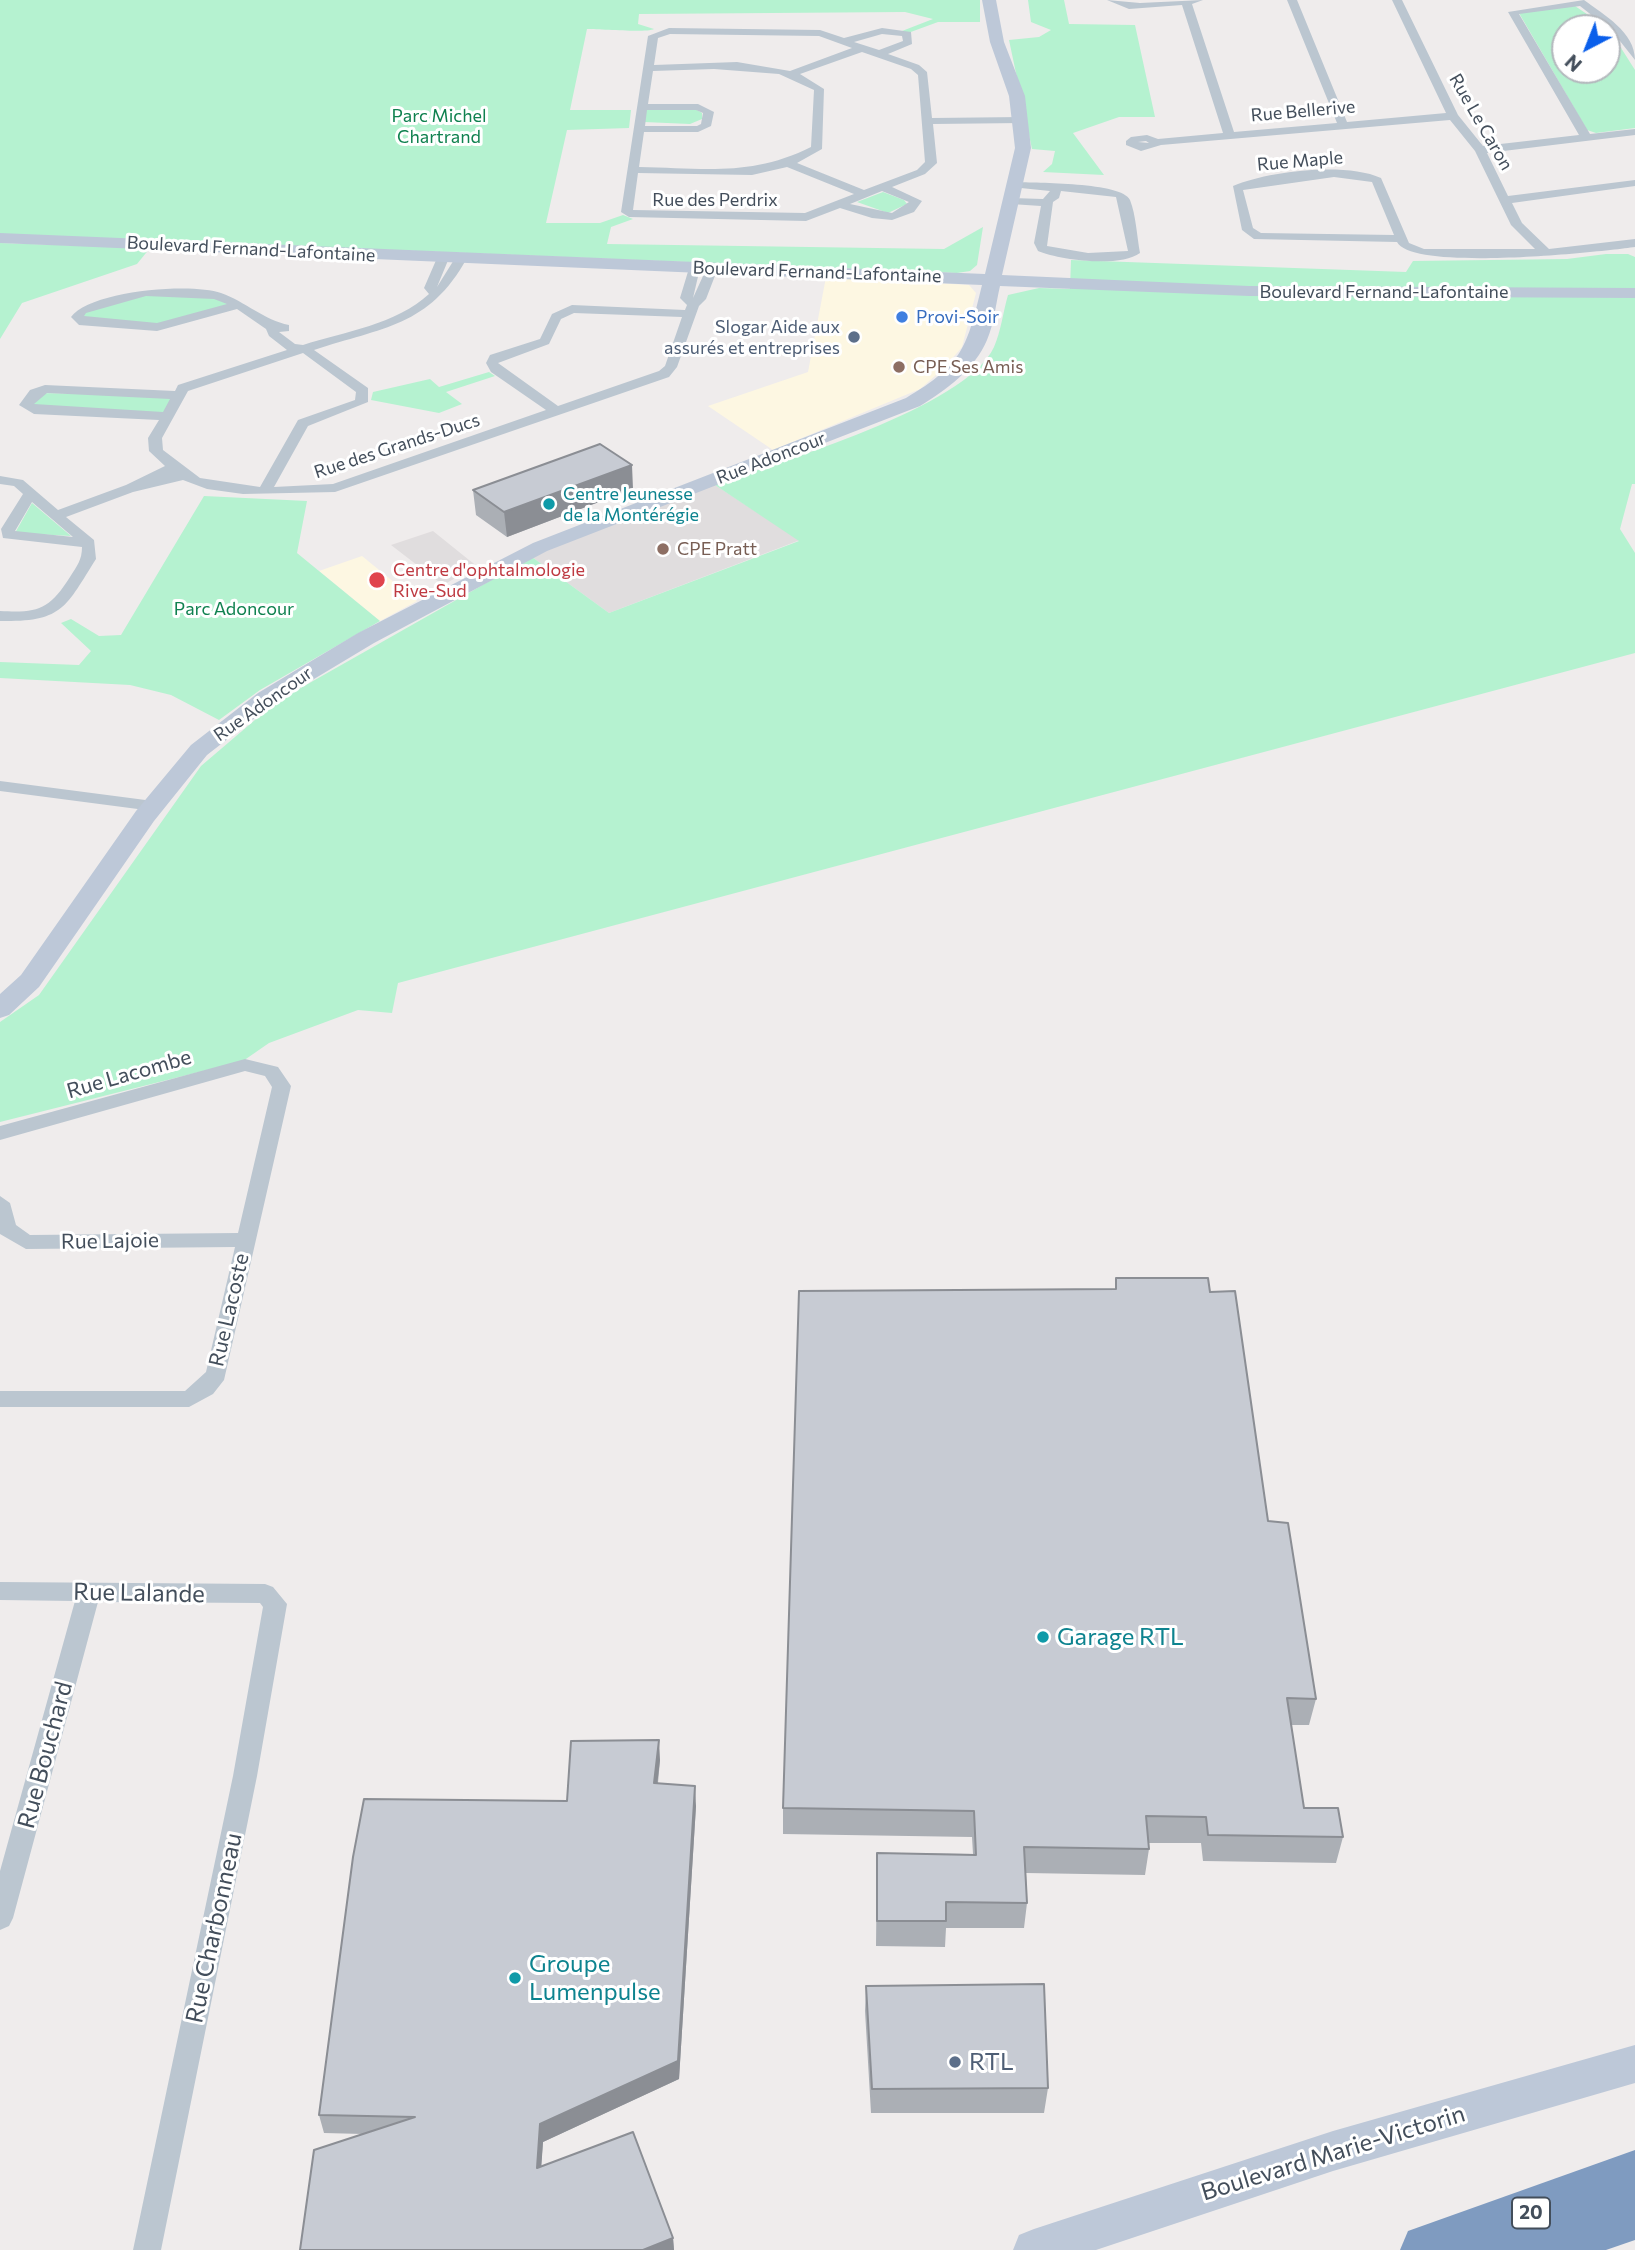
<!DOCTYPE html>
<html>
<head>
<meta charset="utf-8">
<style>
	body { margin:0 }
	#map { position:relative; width:1635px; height:2250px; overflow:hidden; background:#efecec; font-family:Commissioner,sans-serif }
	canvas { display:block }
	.north { position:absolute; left:1551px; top:14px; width:70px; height:70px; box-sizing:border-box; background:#fff; border:2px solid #b4b8bd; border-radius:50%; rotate:222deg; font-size:19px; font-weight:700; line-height:28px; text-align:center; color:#434e5b }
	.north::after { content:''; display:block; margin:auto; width:24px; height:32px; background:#0a5feb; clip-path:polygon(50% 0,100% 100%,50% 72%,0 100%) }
</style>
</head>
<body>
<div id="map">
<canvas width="1635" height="2250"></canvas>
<div class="north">N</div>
</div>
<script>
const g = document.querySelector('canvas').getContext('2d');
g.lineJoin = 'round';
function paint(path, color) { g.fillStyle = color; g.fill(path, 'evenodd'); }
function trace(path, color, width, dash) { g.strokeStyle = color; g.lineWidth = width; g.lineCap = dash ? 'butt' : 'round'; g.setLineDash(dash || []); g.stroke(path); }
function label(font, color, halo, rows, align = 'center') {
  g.font = font + ' Commissioner,sans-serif'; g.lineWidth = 6; g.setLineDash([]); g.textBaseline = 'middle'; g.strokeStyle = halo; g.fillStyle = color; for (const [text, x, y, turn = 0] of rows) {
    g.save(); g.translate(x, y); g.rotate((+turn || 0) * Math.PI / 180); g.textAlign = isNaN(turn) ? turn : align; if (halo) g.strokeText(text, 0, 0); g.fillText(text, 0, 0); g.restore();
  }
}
const commercial = new Path2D(`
	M826 277 969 285 976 293 962 347 944 368 920 389 773 450 708 406 808 372Z
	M362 556 417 601 380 621 319 571Z`);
const education = new Path2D(`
	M715 485 800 540 609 613 532 557 574 536Z
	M433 531 469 560 477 566 443 585 391 545Z`);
const green = new Path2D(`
	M0 0H980V22H938L908 33 902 31 933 19 905 12 639 14 638 24 654 29C646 33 601 29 587 29L570 110H631L629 128 567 130 546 223H600L623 215 633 219 611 227 607 244 944 249 983 227 977 265 970 271 957 273 0 234Z
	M1028 0H1064L1069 24 1135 25 1155 117H1119L1073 133 1104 175 1043 172 1052 164 1055 151 1032 149 1009 40 1039 37 1051 30 1031 22Z
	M1575 6 1609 29 1635 70V128L1596 133 1587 130 1519 13ZM1565 28H1607V70H1565Z
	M654 109 697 110 702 113V119L690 124 644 122 646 110Z
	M883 192 904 200 907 204 888 213 857 202Z
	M0 243 150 248 137 264 22 303 0 339Z
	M1606 254H1628L1635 257V484H1632L1620 529 1635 553V653L398 983 392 1013 358 1010 269 1043 243 1061 0 1122V1022L39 995 201 766 276 702 532 557 609 613 799 541 715 485C778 462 966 408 994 347 1001 331 1003 312 1008 295L1039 288 1070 289 1071 260 1406 272 1413 261 1567 259Z
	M126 295H216L239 305 176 324 83 322 82 310Z
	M489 372 495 376 446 392 462 404 439 413 371 400 373 392 430 379 439 387Z
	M35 393 178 395 165 416 26 405Z
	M204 496 307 501 297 553 380 621 260 690 219 720 171 695 130 685 0 678V662L79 665 91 651 61 623 71 619 99 636 121 635Z
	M32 503 71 536 15 533Z`);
const street = new Path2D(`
	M1107 0 1140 3 1203 0 1192 4 1234 132 1337 123 1287 0H1297L1347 122 1446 113 1392 0H1402L1458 115 1483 146 1579 135 1508 12 1584 0C1604 15 1635 32 1635 60L1612 31 1580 6 1519 14 1590 134 1635 129V135L1487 153 1508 196 1635 180V186L1512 203 1522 223 1549 249 1635 239V247C1599 252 1413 272 1397 242L1254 239 1242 230 1233 186C1269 171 1345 162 1381 178L1409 243 1424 249H1535L1511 225 1475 151 1450 120 1161 145 1141 151 1126 145V141L1131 137 1147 135 1158 139 1223 133 1182 5 1129 9ZM1146 141 1149 143 1138 142ZM1334 177 1372 182 1394 235 1261 233 1253 228 1243 190Z
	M669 28 820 30 844 38 882 28 911 32 912 44 888 54 919 65 927 72 932 118 1022 117 1027 120 1022 123 933 124 937 163 925 174 892 187 922 201 914 212 892 220 872 218 840 208 806 221 629 217 621 212 648 36ZM670 34 819 36 852 48 790 71 737 62 654 65 658 38ZM882 34 902 36 903 41 879 50 854 42ZM862 52 911 69 918 75 925 162 917 170 864 190 797 163 822 149 824 89 800 74ZM714 69 779 74 814 90 811 147C751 177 703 168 639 167L644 132H698L711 126 714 112 698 104H648L653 71ZM647 110H696L703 113 701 124 697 126H645ZM787 167 854 194 805 213 633 210 638 173 752 175ZM882 191 909 202 892 213 850 204Z
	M1015 182C1036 183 1122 182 1130 200 1136 215 1137 237 1140 253 1120 268 1060 260 1038 251L1034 243 1041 206 1011 204 1005 201 1011 198 1043 199 1050 191 1011 187V183ZM1061 191 1116 197 1128 251 1088 253 1047 246 1053 202 1059 198Z
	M443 254 449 258 437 287 457 255 467 258C429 327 383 327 314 350L368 388V402L308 426 274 487 333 484 546 410 491 372 486 363 490 355 540 339 552 314 572 305 685 310 687 305 680 298 690 265 700 268 693 298 708 265 718 268 706 299 699 306 677 367 669 377 335 492 243 494 207 489 183 480 133 492 66 517 94 540 96 559C65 608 63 622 0 621V611C38 613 49 610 70 577 77 566 82 560 82 547L3 538 1 529 23 494 14 486 0 484V476L23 480 58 510 126 485 165 466 149 451 148 438 159 420 34 414 19 405 30 390 45 385 175 391 178 385 287 350 269 336 266 329 237 309 157 331 79 325 71 317C89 291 191 282 221 293 246 302 264 320 289 325V331L279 332 295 344 303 345C344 332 397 324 429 294L424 288 437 258ZM146 296 214 299 227 304 157 323 84 316 86 313ZM574 313 682 317 665 366 659 371 558 406 498 363 549 344 561 319ZM303 353 356 392 355 400 298 420 260 487 200 478 163 450 162 438 188 391ZM47 393 170 399 163 412 34 404ZM32 502 73 537 15 531Z
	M0 781 153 801 161 806 153 811 0 791Z
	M245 1059 278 1067 291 1086 224 1380 213 1394 189 1407H0V1391H185L206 1372 235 1247 26 1249 0 1234V1196L10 1203 16 1225 30 1235 238 1233 272 1087 265 1076 245 1071 0 1140V1126Z
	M0 1582 265 1584 273 1587 287 1604 257 1776 161 2250H133L233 1776 263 1607 260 1603 98 1602 13 1918 9 1926 0 1930V1871L75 1601 0 1600Z`);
const secondary = new Path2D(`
	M982 0H996L1004 42 1025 96 1031 148 1002 275 1249 286 1635 288V298L1249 296 1000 286C996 303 994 324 987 340 975 369 946 390 920 406L547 551 374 643 274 703 207 755 154 821 39 987 9 1015 0 1018V994L21 975 136 811 191 745 258 693 358 633 533 543 906 398C964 364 967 346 982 285L0 243V233L985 274 1015 148 1009 96 990 42Z
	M1635 2045V2083L1333 2171 1096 2250H1013L1019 2235 1034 2229 1333 2131Z`);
const highway = new Path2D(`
	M1635 2150V2240L1606 2250H1400L1408 2231Z`);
const wall = new Path2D(`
	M633 489 507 537 476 515 473 490Z
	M1116 1278 1210 1292 1268 1521 1316 1699 1309 1725H1291L1304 1808 1343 1837 1336 1863 1203 1861 1201 1843H1148L1149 1849 1145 1875 1026 1873 1027 1903 1024 1928H946L945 1947 876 1946 877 1853 973 1854 972 1837 783 1834V1808L1115 1289Z
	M660 1760 658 1783 696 1806 679 2079 543 2142 541 2166 673 2238 674 2250H300L363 2134 324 2133 319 2115 567 1801Z
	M866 1986 1048 2088 1044 2113H871L865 2011Z`);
const shadedWall = new Path2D(`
	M632 465 633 489 507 537 504 512Z
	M659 1740 660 1760 655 1803 654 1783Z
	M695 1786 696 1806 679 2079 543 2142 540 2186 537 2168 540 2124Z
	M673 2238 674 2250H643Z`);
const building = new Path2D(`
	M600 444 632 465 504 512 473 490Z
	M1116 1278H1208L1210 1292 1235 1291 1268 1521 1288 1523 1316 1699 1287 1698 1304 1808H1338L1343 1837 1208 1835 1206 1817 1146 1816 1149 1849 1024 1847 1027 1903 946 1902V1921H877V1853L976 1855 974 1811 783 1808 799 1291 1116 1289Z
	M659 1740 654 1783 695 1786 678 2061 540 2124 537 2168 633 2132 673 2238 643 2250H300L314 2150 415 2117 319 2115 353 1857 364 1799 567 1801 571 1741Z
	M1044 1984 1048 2088 872 2089 866 1986Z`);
const markers = [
	[902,317,7,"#3f7fe0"],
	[854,337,7,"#5c6f8a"],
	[899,367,7,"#8d6e63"],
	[549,504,7,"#0f9aa8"],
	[663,549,7,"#8d6e63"],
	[377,580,9,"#e0444e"],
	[1043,1637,7,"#0f9aa8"],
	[515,1978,7,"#0f9aa8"],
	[955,2062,7,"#5c6f8a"]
];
const farStreetnames = [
	["Rue Bellerive",1303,111,-5],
	["Rue Le Caron",1481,122,60],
	["Rue Maple",1300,161,-5],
	["Rue des Perdrix",715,200],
	["Boulevard Fernand-Lafontaine",251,249,3],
	["Boulevard Fernand-Lafontaine",817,272,2],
	["Boulevard Fernand-Lafontaine",1384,292],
	["Rue des Grands-Ducs",397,446,-18],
	["Rue Adoncour",771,458,-21],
	["Rue Adoncour",263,704,-35]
];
const farParknames = [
	["Parc Michel",439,116],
	["Chartrand",439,137],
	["Parc Adoncour",234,609]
];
const farShopnames = [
	["Provi-Soir",916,317]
];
const farServicenames = [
	["Slogar Aide aux",840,327],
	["assurés et entreprises",840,348]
];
const farEducationnames = [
	["CPE Ses Amis",913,367],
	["CPE Pratt",677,549]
];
const farCulturenames = [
	["Centre Jeunesse",563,494],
	["de la Montérégie",563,515]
];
const farHealthnames = [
	["Centre d'ophtalmologie",393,570],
	["Rive-Sud",393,591]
];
const shields = [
	[1531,2213,38]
];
const shieldNames = [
	["20",1531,2213]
];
const streetNames = [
	["Rue Lacombe",129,1074,-16],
	["Rue Lajoie",110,1241,-1],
	["Rue Lacoste",229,1310,-77]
];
const nearStreetnames = [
	["Rue Lalande",139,1593,1],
	["Rue Bouchard",45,1755,-75],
	["Rue Charbonneau",214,1928,-78],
	["Boulevard Marie-Victorin",1333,2153,-17]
];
const nearCulturenames = [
	["Garage RTL",1057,1637],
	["Groupe",529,1964],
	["Lumenpulse",529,1992]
];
const nearServicenames = [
	["RTL",969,2062]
];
paint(commercial, '#fdf7e2');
paint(education, '#e0ddde');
paint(green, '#b5f2d0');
paint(street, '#bbc6d0');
paint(secondary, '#bdc8d8');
paint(highway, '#7f9bc0');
paint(wall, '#abafb5');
paint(shadedWall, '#8b8e94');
paint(building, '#c7cbd3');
trace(building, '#8b8e94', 2);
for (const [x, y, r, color] of markers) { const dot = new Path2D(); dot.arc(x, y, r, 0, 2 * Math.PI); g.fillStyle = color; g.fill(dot); trace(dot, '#fff', 2.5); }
label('18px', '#434e5b', '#fff', farStreetnames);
label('18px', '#0f814f', '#fff', farParknames);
label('18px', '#366cbe', '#fff', farShopnames, 'left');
label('18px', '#4e5e75', '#fff', farServicenames, 'right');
label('18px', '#785e54', '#fff', farEducationnames, 'left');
label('18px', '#0d838f', '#fff', farCulturenames, 'left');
label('18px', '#be3a42', '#fff', farHealthnames, 'left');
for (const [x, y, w] of shields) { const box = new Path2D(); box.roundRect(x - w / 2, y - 15.5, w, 31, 5); g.fillStyle = '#fff'; g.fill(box); trace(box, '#434e5b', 2); }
label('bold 19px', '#434e5b', null, shieldNames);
label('21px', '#434e5b', '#fff', streetNames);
label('24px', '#434e5b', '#fff', nearStreetnames);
label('24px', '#0d838f', '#fff', nearCulturenames, 'left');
label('24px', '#4e5e75', '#fff', nearServicenames, 'left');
</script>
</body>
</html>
